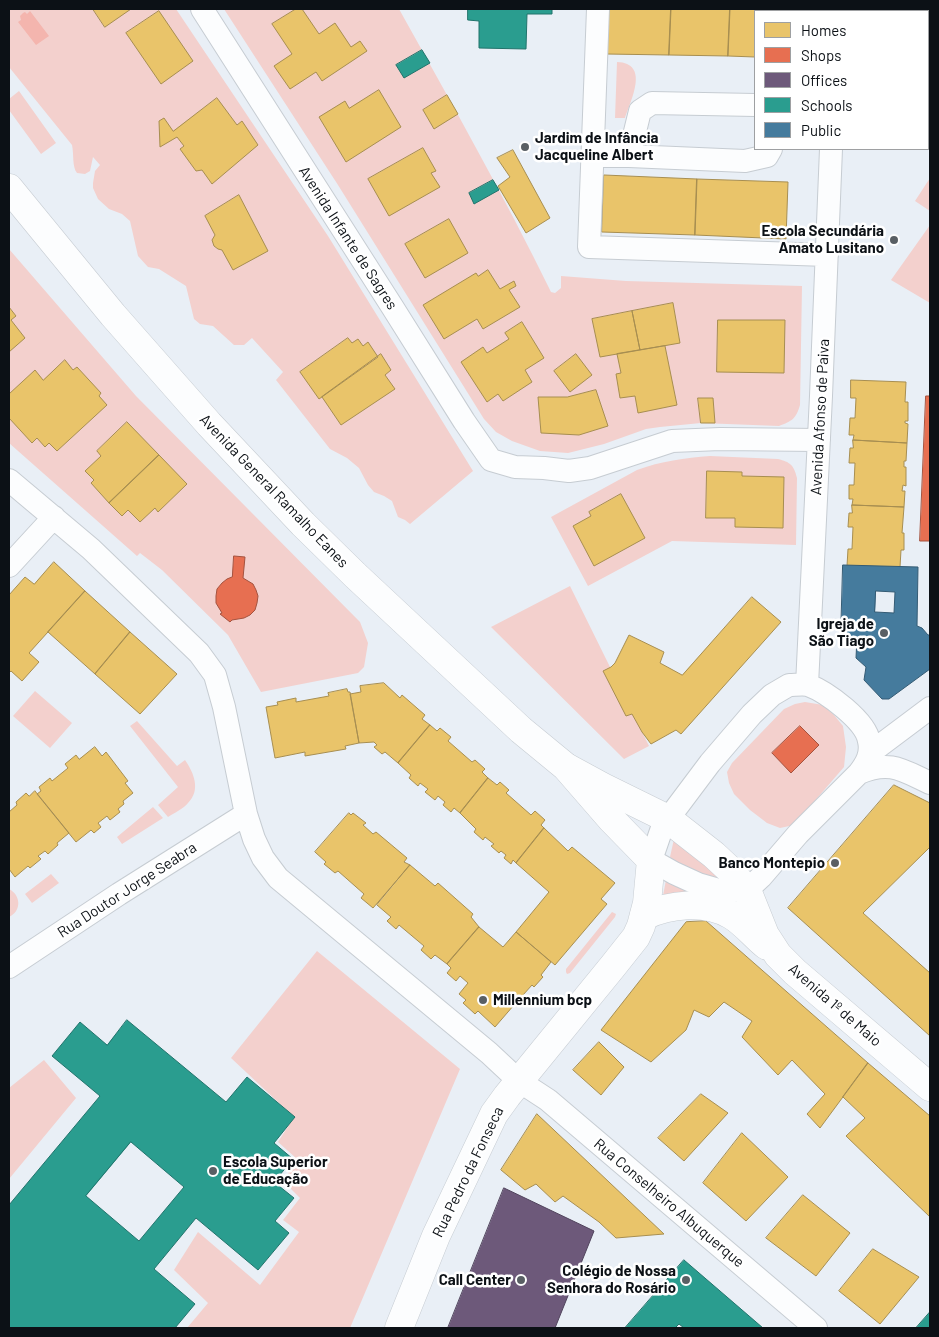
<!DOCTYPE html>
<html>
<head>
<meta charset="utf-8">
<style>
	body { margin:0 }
	#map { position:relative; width:939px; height:1337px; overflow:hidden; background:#e9eff6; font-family:Barlow,sans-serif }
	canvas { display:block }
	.frame { position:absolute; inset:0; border:10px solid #0c1116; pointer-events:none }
	.legend { position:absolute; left:754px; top:10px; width:175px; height:140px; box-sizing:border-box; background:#fff; border:1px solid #9ea0a2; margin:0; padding:6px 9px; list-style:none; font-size:15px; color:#0c1116 }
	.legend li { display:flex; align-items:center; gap:10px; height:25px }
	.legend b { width:25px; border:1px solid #9ea0a2 }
</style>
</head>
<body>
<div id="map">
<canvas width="939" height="1337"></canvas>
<div class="frame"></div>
<ul class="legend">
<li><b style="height:14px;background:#e9c46a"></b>Homes</li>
<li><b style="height:14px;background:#e76f51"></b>Shops</li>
<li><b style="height:14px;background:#6d597a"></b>Offices</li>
<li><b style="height:14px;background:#2a9d8f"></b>Schools</li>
<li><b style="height:14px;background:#457b9d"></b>Public</li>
</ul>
</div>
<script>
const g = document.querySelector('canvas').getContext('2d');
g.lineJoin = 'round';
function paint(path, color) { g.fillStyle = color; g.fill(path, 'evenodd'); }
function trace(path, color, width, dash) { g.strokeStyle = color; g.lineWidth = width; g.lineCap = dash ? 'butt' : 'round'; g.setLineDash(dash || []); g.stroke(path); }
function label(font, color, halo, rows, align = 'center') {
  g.font = font + ' Barlow,sans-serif'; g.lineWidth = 5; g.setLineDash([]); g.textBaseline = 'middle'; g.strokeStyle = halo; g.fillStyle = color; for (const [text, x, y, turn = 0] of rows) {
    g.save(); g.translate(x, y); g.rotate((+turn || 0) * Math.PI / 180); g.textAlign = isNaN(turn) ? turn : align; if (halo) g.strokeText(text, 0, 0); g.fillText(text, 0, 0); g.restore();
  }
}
const green = new Path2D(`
	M9 9H176L328 236 473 471 410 524 405 520 398 517 392 501 384 496 374 492 368 485 359 468 347 458 330 449 276 380 283 372 252 338 244 345H234L213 326 200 324 194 319 186 286 159 269 148 267 138 256 130 221 122 214 109 209 98 199 93 188V183L95 171 100 165 93 157 90 171 85 174 77 173C72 167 74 154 72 145L9 67Z
	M224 9H399C451 102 504 196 551 292L555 293 561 288V276L626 281 802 286 800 405C796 419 792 421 779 426L701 423 660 427 646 429 604 444 568 453 540 451 512 441 496 432 484 419 338 185Z
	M617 62C650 63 631 100 625 118H615Z
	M19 91 56 143 41 154 9 110V99Z
	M930 178V211L915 201Z
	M930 225V303L891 280Z
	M9 249 136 396 360 622 368 643 364 667 358 673 261 692 228 635 162 570 140 553 137 556 9 443Z
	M710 456 778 459C790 462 794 465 797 478L796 545 672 541 588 586 551 517 637 470C661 461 685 458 710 456Z
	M570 586 649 746 624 759 491 627Z
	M35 691 72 723 50 748 13 716Z
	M805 702 823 705 834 715 843 726 846 747 844 767 794 825 780 828 767 823 750 810 734 794 729 783 727 772 732 763 784 709 795 704Z
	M137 721 177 766 185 760C194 773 201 790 188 803 183 809 174 813 168 817L158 805 178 787 130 726Z
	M153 807 163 818 122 844 117 837Z
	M674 839 718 876 722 882 677 865 670 857Z
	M51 874 59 883 32 903 25 894Z
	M666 880 680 888 697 895 662 901Z
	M9 889C21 895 22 911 9 917Z
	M612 912 616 914 615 917 570 973 567 974 566 972V969Z
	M317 951 460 1069 350 1328H187L208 1303 174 1270 198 1232 260 1285 299 1232 283 1220 300 1198 283 1181 297 1159 278 1142 294 1117 231 1058Z
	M44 1060 76 1098 9 1179V1088Z`);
const water = new Path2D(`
	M30 11 49 36 36 45 18 22 21 20 20 16 23 13 25 12 27 14Z`);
const homes = new Path2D(`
	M93 9H131L105 27Z
	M296 9H302L319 34 335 23 351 47 360 41 367 51 322 81 316 72 290 89 274 66 292 54 272 24Z
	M607 9H671L669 55 606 54Z
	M671 9H730L728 56 669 55Z
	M730 9H795V11H755V57L728 56Z
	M159 11 193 61 161 84 126 33Z
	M379 90 401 127 346 162 319 117 345 101 349 108Z
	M447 95 458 114 434 129 423 110Z
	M217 98 237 125 242 121 258 145 212 184 202 170 196 171 180 149 184 146 177 137 160 147 159 121 164 118 173 131Z
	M423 148 436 171 431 173 440 187 389 216 368 179Z
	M513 150 550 218 526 233 498 186 510 177 497 158Z
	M604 175 697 179 695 235 602 232Z
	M697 179 788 182 786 239 695 235Z
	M239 195 268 251 233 270 222 250 218 249 214 246 212 240 215 235 205 216Z
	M449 219 468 253 425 278 405 244Z
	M488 270 500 289 514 281 516 286 509 290 520 307 483 329 477 319 444 339 423 305 476 273 478 276Z
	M673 303 680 343 640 350 632 311Z
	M9 307 16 316 11 320 25 338 9 352Z
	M632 311 640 350 600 357 592 319Z
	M718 320H785L784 373 717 372Z
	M522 322 544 358 525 370 532 382 503 401 498 394 487 402 461 362 483 347 487 353 509 339 505 333Z
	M348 338 352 343 358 339 363 346 368 342 378 357 319 399 300 372Z
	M665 346 677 405 638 413 635 396 620 398 616 374 621 373 617 354Z
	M381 354 391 370 385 375 395 389 341 425 322 397Z
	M576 354 592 375 570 392 554 371Z
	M65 360 73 370 77 367 101 393 99 396 107 405 57 451 49 443 45 447 37 438 32 443 9 418V394L35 370 43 380Z
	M851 380 906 382 905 402H908V421H905V423L908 424 907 443 853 440 854 435H849L850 418H855L856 398H851Z
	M596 390 608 426 579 435 541 433 538 397H567Z
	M698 398H713L715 423H701Z
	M127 422 159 455 109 503 91 483 94 480 85 471 101 456 97 451Z
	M853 440 907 443 906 461H904V467H906V486L903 485 902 491H905L904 507 852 505 853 499H849V485H854L855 463H849L850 448H853Z
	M159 455 187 484 158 512 155 508 140 522 128 510 122 516 109 503Z
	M707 471 742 472V476L784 477 783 528 735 527V518H706Z
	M621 494 645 538 594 566 573 526 591 516 589 512Z
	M852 505 904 507 902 533H904V550H901L900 567 847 566 848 549H852L853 527H848L849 513H852Z
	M54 562 85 591 29 653 39 662 22 681 11 671 9 673V595L25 577 34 584Z
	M85 591 130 632 95 674 48 632Z
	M752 597 781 622 681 734 676 730 651 744 642 732 632 714 626 716 603 671 611 667 615 663 629 635 664 652 660 663 682 675Z
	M130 632 177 674 140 714 95 674Z
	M384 683 400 698 402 695 425 715 422 719 430 725 398 763 385 752 382 754 374 747 377 745 374 742 359 743 350 694 361 692 360 686Z
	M347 689 348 692H350L359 743 345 746 346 749 305 756V752L275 758 266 707 278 705 277 702 296 698V702L329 696 328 693Z
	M430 725 437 731 440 728 451 737 448 741 472 762 475 760 485 769 482 772 488 778 460 813 454 808 451 812 443 805 445 802 438 796 435 800 425 792 428 789 420 783 418 786 409 778 411 775 398 763Z
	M95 747 102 756 106 752 128 781 125 783 133 793 123 801 124 804 118 809 120 812 110 820 107 816 98 823 101 827 94 833 91 830 76 842 37 794 41 791 39 787 50 778 52 781 68 768 65 764 76 755 79 759Z
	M488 778 497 785 500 782 509 790 506 793 531 815 535 811 545 820 541 825 544 828 516 863 513 860 511 864 504 858 506 855 501 851 499 853 491 846 494 844 485 837 483 840 474 832 476 829 460 813Z
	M894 785 930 803V847L863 913 930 973V1036L788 908Z
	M35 791 69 833 57 843 58 845 48 854 45 851 38 856 41 859 30 868 28 866 15 877 9 869V812L17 805 16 802 26 793 29 796Z
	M349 813 351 815 353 813 366 823 363 825 373 834 376 832 407 858 404 862 410 865 373 908 361 898 364 894 338 871 335 873 324 864 326 862 315 852Z
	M544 828 568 851 572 847 615 883 601 899 607 904 555 965 516 932 549 892 516 863Z
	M410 865 435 886 438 883 473 914 471 917 479 927 447 964 435 955 431 959 421 950 424 946 399 925 396 929 387 921 391 917 377 905Z
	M706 921 868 1063 820 1128 807 1114 825 1094 792 1060 778 1075 742 1037 752 1021 724 1002 709 1017 694 1010 686 1030 651 1062 601 1030 686 922Z
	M479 927 503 947 516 932 551 962 541 975 543 977 534 987 532 985 523 995 525 997 516 1007 514 1005 495 1027 478 1011 475 1014 463 1003 466 1000 459 994 468 983 460 976 456 981 447 973 451 968 447 964Z
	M599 1042 624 1067 601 1095 573 1070Z
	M868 1063 930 1116V1217L846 1136 865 1118 843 1097Z
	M701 1094 728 1113 684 1161 658 1138Z
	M537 1114 664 1234 616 1238 599 1222 563 1196 555 1202 536 1184 525 1190 501 1170Z
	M742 1133 788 1177 746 1221 703 1183Z
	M803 1195 850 1233 816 1276 766 1238Z
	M873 1249 919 1277 880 1324 839 1291Z`);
const shops = new Path2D(`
	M926 396H930V541H920Z
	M234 556 245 557 243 578 253 584 256 590 258 596 257 603 255 610 250 615 244 618 232 620 230 622 220 614 222 613 216 603V596L217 589 222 583 227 579 232 577Z
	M800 726 819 745 791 773 772 753Z`);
const offices = new Path2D(`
	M504 1188 594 1231 555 1328H448Z`);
const schools = new Path2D(`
	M468 9H552V14H527L526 49 479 48V21L468 20Z
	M422 50 430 63 404 78 396 65Z
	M493 180 499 190 474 204 469 193Z
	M127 1020 226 1102 247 1077 295 1117 274 1143 293 1159 274 1182 294 1198 275 1221 289 1233 258 1270 196 1218 154 1269 195 1304 175 1328H9V1205L100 1096 52 1056 80 1022 107 1045ZM131 1142 184 1187 139 1241 86 1196Z
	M684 1260 763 1328H684L679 1324 675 1328H625Z
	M930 1312V1328H916Z`);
const public = new Path2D(`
	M843 565 918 567 917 626 922 628 928 635H930V669L889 699H882L864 680 866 667 856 658 857 637H841ZM876 591 895 592 894 613 875 612Z`);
const street = new Path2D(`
	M202 9 393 308 464 421 491 460 515 467 544 468 569 471 590 468 672 441 720 439 819 440
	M598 9 589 247 827 255
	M837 11V9
	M592 156H629L640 111 652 103 755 105
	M629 156 745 161 767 156 771 149
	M9 480 91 549 199 653 215 675 224 707 246 814 254 839 263 858 278 878 489 1053 519 1081 548 1100 816 1328
	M9 566 54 517
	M789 685C795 685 803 684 808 685 827 692 866 721 869 741 872 754 866 764 859 773L798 834 761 877 747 890 733 891 719 890 698 884 674 873 651 860 662 828 668 819 710 763 752 714 772 695Z
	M807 685 821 396 831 149
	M870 753 930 708
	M859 773C890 760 902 770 930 783
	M9 967 119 894 246 814`);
const secondary = new Path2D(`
	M568 768 603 787 668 819 714 855 729 869 747 890 765 935 778 955 795 972 930 1087
	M644 916C670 904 705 900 731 915 745 923 755 937 767 946`);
const primary = new Path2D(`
	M9 188 113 315 209 424 303 524 355 575 521 730 566 767 612 820 651 860 647 903 641 926 636 937 613 966 507 1096 494 1114 436 1236 399 1328`);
const markers = [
	[525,147,5,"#595f64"],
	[894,240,5,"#595f64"],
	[884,633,5,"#595f64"],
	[835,863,5,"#595f64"],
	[483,1000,5,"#595f64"],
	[213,1171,5,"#595f64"],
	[521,1280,5,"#595f64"],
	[686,1280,5,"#595f64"]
];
const poiNames = [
	["Jardim de Infância",535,138,"left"],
	["Jacqueline Albert",535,155,"left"],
	["Escola Secundária",884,231],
	["Amato Lusitano",884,248],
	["Igreja de",874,624],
	["São Tiago",874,641],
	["Banco Montepio",825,863],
	["Millennium bcp",493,1000,"left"],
	["Escola Superior",223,1162,"left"],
	["de Educação",223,1179,"left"],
	["Colégio de Nossa",676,1271],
	["Senhora do Rosário",676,1288],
	["Call Center",511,1280]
];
const streetNames = [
	["Avenida Infante de Sagres",348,238,57],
	["Avenida Afonso de Paiva",820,417,-87],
	["Avenida General Ramalho Eanes",274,491,46],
	["Rua Doutor Jorge Seabra",127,890,-33],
	["Avenida 1º de Maio",835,1005,41],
	["Rua Pedro da Fonseca",468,1172,-64],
	["Rua Conselheiro Albuquerque",669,1203,40]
];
paint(green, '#f3d0cd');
paint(water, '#f4b5ae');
paint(homes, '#e9c46a');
trace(homes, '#a78e51', 1);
paint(shops, '#e76f51');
trace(shops, '#a5533f', 1);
paint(offices, '#6d597a');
trace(offices, '#50435c', 1);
paint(schools, '#2a9d8f');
trace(schools, '#21736b', 1);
paint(public, '#457b9d');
trace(public, '#345b74', 1);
trace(street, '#c6ccd2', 24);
trace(secondary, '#c6ccd2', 29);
trace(primary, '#c6ccd2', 29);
trace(street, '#fcfdfe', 22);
trace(secondary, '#fcfdfe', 28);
trace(primary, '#fcfdfe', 28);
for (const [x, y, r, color] of markers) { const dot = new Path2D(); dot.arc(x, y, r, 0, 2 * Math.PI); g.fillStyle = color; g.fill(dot); trace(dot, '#fff', 2); }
label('bold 15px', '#0c1116', '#fff', poiNames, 'right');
label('15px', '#0c1116', '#fff', streetNames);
</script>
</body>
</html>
